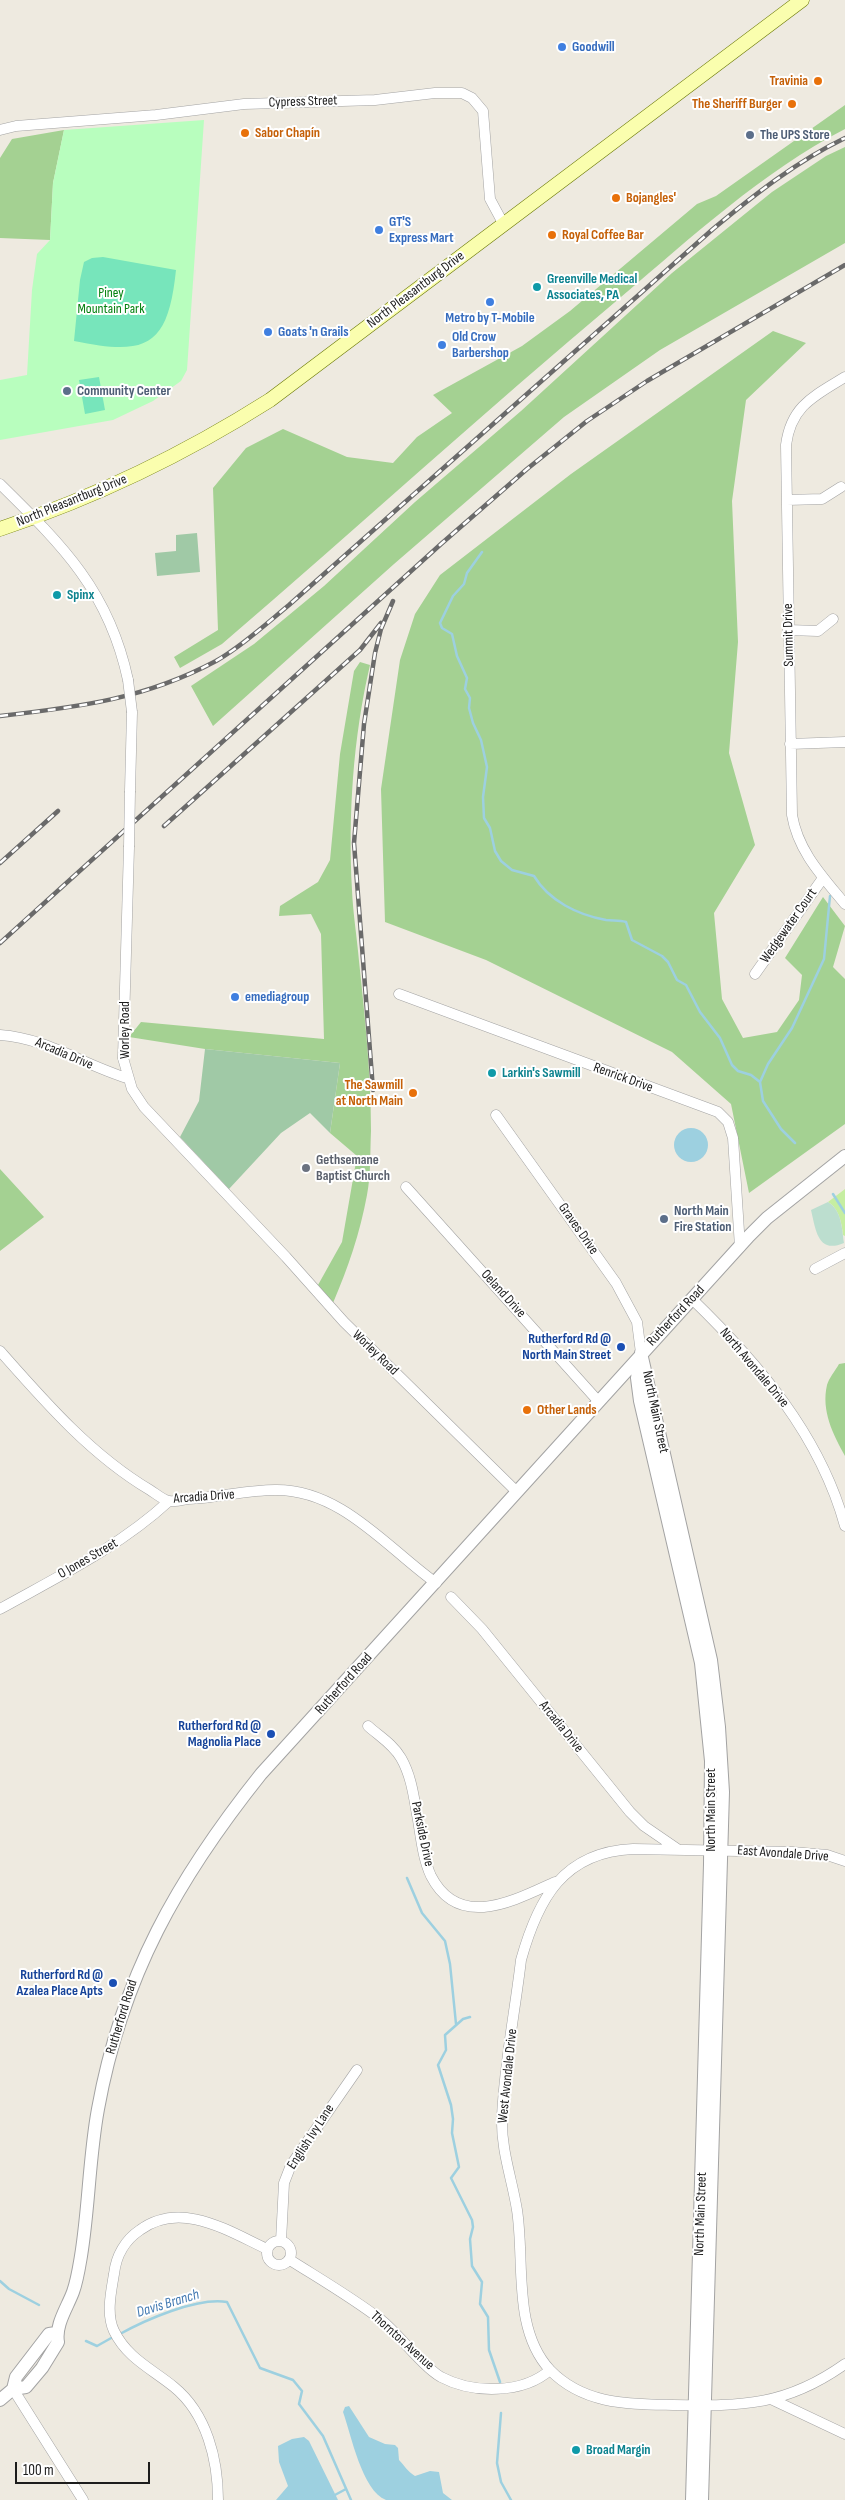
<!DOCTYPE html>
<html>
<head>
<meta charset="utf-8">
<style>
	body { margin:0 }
	#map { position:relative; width:845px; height:2500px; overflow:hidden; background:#eeeae0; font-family:"Sofia Sans Condensed",sans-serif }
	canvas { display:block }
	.scale { position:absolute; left:15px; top:2462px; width:135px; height:22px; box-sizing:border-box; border:2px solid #1c1c1c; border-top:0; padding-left:6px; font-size:15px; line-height:18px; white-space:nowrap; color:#1c1c1c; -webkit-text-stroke:4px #fff; paint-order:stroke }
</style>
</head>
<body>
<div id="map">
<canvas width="845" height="2500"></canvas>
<div class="scale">100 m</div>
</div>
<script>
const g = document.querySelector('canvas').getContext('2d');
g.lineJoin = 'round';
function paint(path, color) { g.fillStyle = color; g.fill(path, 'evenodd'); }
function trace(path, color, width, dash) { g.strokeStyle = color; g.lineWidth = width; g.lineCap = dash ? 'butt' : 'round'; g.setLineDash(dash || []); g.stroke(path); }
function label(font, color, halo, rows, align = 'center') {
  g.font = font + ' "Sofia Sans Condensed",sans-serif'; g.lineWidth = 4; g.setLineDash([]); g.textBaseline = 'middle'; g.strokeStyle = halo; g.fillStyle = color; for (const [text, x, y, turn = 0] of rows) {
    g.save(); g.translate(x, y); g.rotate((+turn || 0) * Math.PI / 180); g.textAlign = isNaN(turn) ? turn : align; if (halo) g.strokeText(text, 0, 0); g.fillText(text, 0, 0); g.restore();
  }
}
const grass = new Path2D(`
	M845 1189V1236L843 1235C842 1224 839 1208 828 1202Z`);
const forest = new Path2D(`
	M845 105V129C762 172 692 237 621 297 486 410 356 529 222 644L180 668 174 657 218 630 213 488 246 448 283 429 347 457 393 463 417 437 452 413 433 395 522 346 570 311 697 204 716 196Z
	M64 130 53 183 50 240 0 238V158L12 139Z
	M845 147V243L660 350 564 417 394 564 213 726 191 686 254 644 324 586 415 502 521 411 672 273 772 192 826 156Z
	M773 331 806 343 746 400 732 501 738 642 729 753 755 845 714 913 722 999 743 1038 777 1032 799 1000 802 975 785 958 823 897 845 926 833 967 845 979V1124L749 1193 731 1104 672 1052 486 960 385 922 381 789 400 660 415 614 440 575 571 474Z
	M360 662 370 665C353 738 348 815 352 890 353 914 357 937 359 961 365 1018 371 1074 371 1131 370 1152 371 1175 367 1195 360 1233 348 1268 333 1303L318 1285 342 1242 357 1156 330 1133 340 1063 205 1049 129 1037 141 1022 324 1039 321 934 311 914 279 916 280 906 318 882 330 860 340 754 354 671Z
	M0 1169 44 1217 0 1251Z
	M845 1363V1456C833 1434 821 1411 827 1385 829 1378 835 1371 839 1364Z`);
const wetland = new Path2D(`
	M828 1202C842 1210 842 1230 844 1243 818 1254 816 1231 811 1210Z`);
const cemetery = new Path2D(`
	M197 533 200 572 157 576 155 553 176 551V535Z
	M205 1049 340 1063 330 1133 310 1113 281 1133 229 1189 180 1137 199 1101Z`);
const park = new Path2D(`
	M204 120 187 370 181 381 153 401 113 420 0 440V380L27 375 32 290 37 254 50 240 53 183 64 130Z`);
const pitch = new Path2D(`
	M103 257 176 270C168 347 147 356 74 341L80 280 84 262 92 258Z
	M99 377 105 410 85 414 79 380Z`);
const water = new Path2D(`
	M674 1145a17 17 0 1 1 34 0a17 17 0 1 1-34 0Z
	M349 2406 369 2437 385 2444 395 2445 398 2448 399 2460C404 2465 408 2472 415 2476L430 2471 439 2472 443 2493 452 2500C437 2500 399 2500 386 2500 362 2491 351 2434 343 2412L345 2407Z
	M304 2437 309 2441 338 2500H276L288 2486 279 2462 278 2446 292 2439Z`);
const stream = new Path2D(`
	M482 552 467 573 464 584 453 596 440 623 442 628 452 634 457 656 467 678 465 689 470 698 469 708 473 723 481 740 487 767 483 797 484 818 490 828 495 851 501 861 512 870 534 876C549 901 578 915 606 920 613 921 619 920 626 922L632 940 662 956 668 962 677 980 686 985 700 1012 720 1038 732 1065 738 1071 751 1075 760 1082
	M795 1143 781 1129 763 1101 760 1082 768 1064 792 1028 824 959 830 896
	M833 1194 845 1213
	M407 1878 422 1913 445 1941 450 1964 456 2024
	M470 2017 463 2019 445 2035 446 2050 438 2065 451 2105 453 2119 452 2133 459 2167 451 2178 472 2220 473 2227 470 2239 472 2266 482 2282 480 2304 488 2317 489 2350 500 2382
	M0 2281 9 2289 39 2305
	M118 2335C145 2320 197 2297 227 2302L260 2368 293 2380 302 2391 299 2404 323 2436 351 2500
	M86 2341 97 2346 113 2337
	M501 2413 497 2463 501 2482 511 2500
	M333 2496 346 2489`);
const minor = new Path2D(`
	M0 130 16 126 156 115 244 104 375 100 435 93H462L472 98 483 111 490 199 504 225
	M845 377C814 396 791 406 786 445L792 815C798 851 822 876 845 904
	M0 484C63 546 109 591 128 680
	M787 500 822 499 841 487
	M788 630 818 631 833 619
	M790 744 845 742
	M130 791 132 712
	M129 847 123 1058 132 1089 144 1107 286 1257 344 1322 517 1492
	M755 974 823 878
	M399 994 718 1112 728 1122 733 1138 740 1247
	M0 1035C46 1038 84 1065 127 1078
	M496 1115 616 1283 637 1322 641 1353
	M406 1187 599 1402
	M815 1269 845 1253
	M692 1299C758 1363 820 1435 845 1526
	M0 1351C45 1402 91 1455 150 1490 155 1493 163 1500 169 1501 175 1502 183 1500 188 1499 217 1498 246 1490 275 1490 341 1489 387 1548 436 1583
	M451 1597 482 1629 630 1812 644 1826 679 1850
	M0 1609C59 1576 119 1547 169 1501
	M368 1726C379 1736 393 1744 401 1758 412 1777 414 1799 418 1820 421 1838 423 1859 431 1876 459 1931 515 1900 555 1882
	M845 1861 827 1855 792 1852 633 1849C563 1852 538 1899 521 1960 515 2012 504 2065 502 2118 501 2150 512 2179 517 2210 525 2261 512 2329 550 2370 584 2405 629 2404 673 2405 743 2406 786 2406 845 2364
	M267 2253a12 12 0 1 1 24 0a12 12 0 1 1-24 0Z
	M281 2241 284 2183 291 2165 357 2070
	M290 2260C320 2279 351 2297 380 2319 399 2334 422 2366 441 2377 473 2394 523 2394 550 2370
	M13 2389 83 2500
	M773 2400 845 2434
	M218 2500C218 2460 207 2414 174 2387 152 2369 127 2358 114 2331 106 2314 111 2292 114 2274 116 2256 125 2240 140 2230 181 2200 228 2231 267 2249`);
const tertiary = new Path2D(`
	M641 1353 711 1660 719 1727 723 1792 702 2500
	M641 1355 637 1378 640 1401 701 1663 711 1761 710 1864 692 2500
	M13 2389 16 2377 49 2334 56 2333
	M0 2400 13 2389 26 2387 42 2368 58 2342C55 2325 67 2308 73 2292 77 2281 79 2268 81 2256 89 2207 89 2158 98 2109 122 1976 178 1878 261 1774L749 1236 767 1218 845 1156`);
const secondary = new Path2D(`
	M0 529C96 497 185 454 270 400L802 0`);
const rail = new Path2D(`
	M0 716C79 707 145 699 216 661 242 646 266 624 289 605L713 229C754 195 797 161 845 138
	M164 826 360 650 381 623
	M0 863 58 811
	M0 943 441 544 527 469 587 421 647 381 845 265
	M373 1090 354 843 364 724 375 653 381 629 393 601`);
const minorBridge = new Path2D(`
	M128 680 132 712
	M129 847 130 791`);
const markers = [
	[562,47,5,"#3f7fe0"],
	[818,81,5,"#e8710a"],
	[792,104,5,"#e8710a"],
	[245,133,5,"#e8710a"],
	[750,135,5,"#5c6f8a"],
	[616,198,5,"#e8710a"],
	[379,230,5,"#3f7fe0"],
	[552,235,5,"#e8710a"],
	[537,287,5,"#0f9aa8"],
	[490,302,5,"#3f7fe0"],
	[268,332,5,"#3f7fe0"],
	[442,345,5,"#3f7fe0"],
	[67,391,5,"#5c6f8a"],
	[57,595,5,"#0f9aa8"],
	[235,997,5,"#3f7fe0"],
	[492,1073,5,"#0f9aa8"],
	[413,1093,5,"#e8710a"],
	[306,1168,5,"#6b7280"],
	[664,1219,5,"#5c6f8a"],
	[621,1347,5,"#1a4fb4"],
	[527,1410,5,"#e8710a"],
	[271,1734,5,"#1a4fb4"],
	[113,1983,5,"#1a4fb4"],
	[576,2450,5,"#0f9aa8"]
];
const shopNames = [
	["Goodwill",572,47],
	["GT'S",389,222],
	["Express Mart",389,238],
	["Metro by T-Mobile",490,318,"center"],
	["Goats 'n Grails",278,332],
	["Old Crow",452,337],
	["Barbershop",452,353],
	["emediagroup",245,997]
];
const foodNames = [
	["Travinia",808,81,"right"],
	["The Sheriff Burger",782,104,"right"],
	["Sabor Chapín",255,133],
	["Bojangles'",626,198],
	["Royal Coffee Bar",562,235],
	["The Sawmill",403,1085,"right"],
	["at North Main",403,1101,"right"],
	["Other Lands",537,1410]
];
const streetNames = [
	["Cypress Street",303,102,-2],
	["North Pleasantburg Drive",416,290,-37],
	["North Pleasantburg Drive",72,501,-22],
	["Summit Drive",789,635,-91],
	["Wedgewater Court",789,926,-55],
	["Worley Road",125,1030,-90],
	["Arcadia Drive",64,1054,23],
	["Renrick Drive",623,1078,20],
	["Graves Drive",578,1229,55],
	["Oeland Drive",503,1294,48],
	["Rutherford Road",676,1316,-47],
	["Worley Road",375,1353,44],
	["North Avondale Drive",754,1368,50],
	["North Main Street",655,1412,78],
	["Arcadia Drive",204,1497,-4],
	["O Jones Street",88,1559,-30],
	["Rutherford Road",344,1684,-48],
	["Arcadia Drive",561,1727,51],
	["North Main Street",711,1810,-90],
	["Parkside Drive",422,1834,78],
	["East Avondale Drive",783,1854,4],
	["Rutherford Road",122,2017,-73],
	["West Avondale Drive",508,2076,-84],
	["English Ivy Lane",311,2137,-57],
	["North Main Street",701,2214,-88],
	["Thornton Avenue",402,2341,42]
];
const serviceNames = [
	["The UPS Store",760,135],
	["Community Center",77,391],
	["North Main",674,1211],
	["Fire Station",674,1227]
];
const cultureNames = [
	["Greenville Medical",547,279],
	["Associates, PA",547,295],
	["Spinx",67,595],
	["Larkin's Sawmill",502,1073],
	["Broad Margin",586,2450]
];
const parkNames = [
	["Piney",111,293],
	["Mountain Park",111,309]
];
const worshipNames = [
	["Gethsemane",316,1160],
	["Baptist Church",316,1176]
];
const transitNames = [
	["Rutherford Rd @",611,1339],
	["North Main Street",611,1355],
	["Rutherford Rd @",261,1726],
	["Magnolia Place",261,1742],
	["Rutherford Rd @",103,1975],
	["Azalea Place Apts",103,1991]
];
const waterNames = [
	["Davis Branch",168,2304,-17]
];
paint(grass, '#c6eea1');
paint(forest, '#a4d192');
paint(wetland, '#bcdecf');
paint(cemetery, '#a0c9a6');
paint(park, '#b8febe');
paint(pitch, '#77e5bb');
paint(water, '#9dd0e0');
trace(stream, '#9dd0e0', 2.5);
trace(minor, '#a3a3a3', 11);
trace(tertiary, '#a3a3a3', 14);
trace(secondary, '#687600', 15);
trace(minor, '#fff', 10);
trace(tertiary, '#fff', 12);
trace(secondary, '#fafeae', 14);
trace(rail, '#6a6a6a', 4.5);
trace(rail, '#fff', 2.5, [8]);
trace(minorBridge, '#a3a3a3', 11, []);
trace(minorBridge, '#fff', 10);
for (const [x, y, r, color] of markers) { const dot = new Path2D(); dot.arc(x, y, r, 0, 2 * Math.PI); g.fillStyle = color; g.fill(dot); trace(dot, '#fff', 2); }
label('bold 14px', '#366cbe', '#fff', shopNames, 'left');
label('bold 14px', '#c56008', '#fff', foodNames, 'left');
label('14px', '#1c1c1c', '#fff', streetNames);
label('bold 14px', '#4e5e75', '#fff', serviceNames, 'left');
label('bold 14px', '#0d838f', '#fff', cultureNames, 'left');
label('14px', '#03810e', '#fff', parkNames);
label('bold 14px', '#5b616d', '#fff', worshipNames, 'left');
label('bold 14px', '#164399', '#fff', transitNames, 'right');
label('italic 15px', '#4279b2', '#fff', waterNames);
</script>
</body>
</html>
